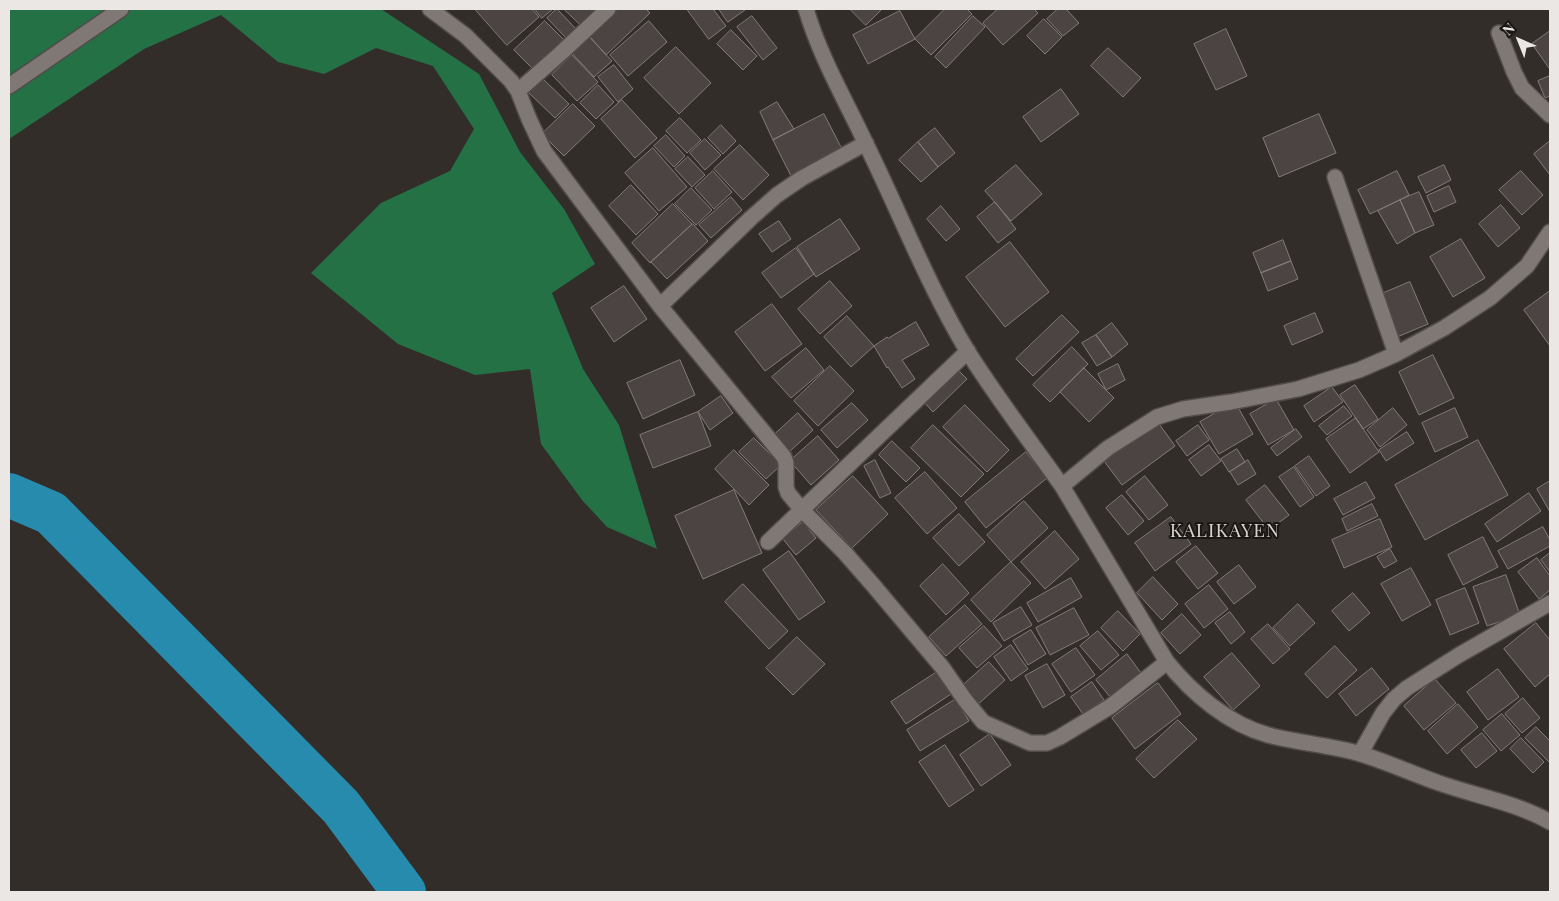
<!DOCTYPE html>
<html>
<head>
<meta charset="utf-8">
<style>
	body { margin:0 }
	#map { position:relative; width:1559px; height:901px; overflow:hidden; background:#332d2a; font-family:"Playfair Display",serif }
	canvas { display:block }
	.frame { position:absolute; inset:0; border:10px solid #ebe7e5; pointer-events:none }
	.north { position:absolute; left:1494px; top:15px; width:50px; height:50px; -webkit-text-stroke:4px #191614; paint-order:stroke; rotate:316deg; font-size:14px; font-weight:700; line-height:20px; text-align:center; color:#ebe7e5 }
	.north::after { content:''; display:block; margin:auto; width:18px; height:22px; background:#ebe7e5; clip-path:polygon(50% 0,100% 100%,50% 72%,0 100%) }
</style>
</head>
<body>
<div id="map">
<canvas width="1559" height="901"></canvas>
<div class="frame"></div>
<div class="north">N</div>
</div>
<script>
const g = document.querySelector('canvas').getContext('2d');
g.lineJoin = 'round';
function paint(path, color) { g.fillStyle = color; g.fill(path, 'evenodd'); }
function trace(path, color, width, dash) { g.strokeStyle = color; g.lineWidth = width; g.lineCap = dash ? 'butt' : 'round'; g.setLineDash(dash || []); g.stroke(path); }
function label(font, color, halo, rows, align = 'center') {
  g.font = font + ' "Playfair Display",serif'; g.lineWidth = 4; g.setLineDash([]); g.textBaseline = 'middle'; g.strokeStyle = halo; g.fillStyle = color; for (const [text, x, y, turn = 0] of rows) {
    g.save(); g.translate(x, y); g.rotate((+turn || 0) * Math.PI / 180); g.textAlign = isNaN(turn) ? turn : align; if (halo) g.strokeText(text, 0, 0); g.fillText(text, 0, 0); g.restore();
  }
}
const forest = new Path2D(`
	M9 9H381L479 74 520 152 564 209 595 264 552 293 583 369 619 425 657 549 607 527 582 500 541 444 530 369 475 375 398 344 311 273 381 203 450 171 474 129 433 66 376 48 324 74 278 62 221 15 144 49 9 139Z`);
const river = new Path2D(`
	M9 495 51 513 341 807 404 892`);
const building = new Path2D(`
	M475 9H532L539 17 507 45Z
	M535 9H553L542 18Z
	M557 9 577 30 567 39 547 18Z
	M564 9H598L581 25Z
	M618 9H646L650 13 606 55 589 36Z
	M687 9H713L726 26 709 39Z
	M719 9H744L745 10 728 22Z
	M850 9H882L866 25Z
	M945 9H967L972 14 931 55 915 39Z
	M998 9H1034L1038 13 1003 45 983 23Z
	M1058 9H1066L1079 23 1063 36 1047 19Z
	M900 11 915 39 868 64 853 35Z
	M752 16 777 48 763 60 737 27Z
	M973 16 985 27 946 68 935 57Z
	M1044 19 1062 37 1045 54 1027 36Z
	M545 21 565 41 535 71 514 50Z
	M649 21 667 42 628 76 610 55Z
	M1226 29 1247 76 1216 90 1194 44Z
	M731 30 757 56 743 70 717 44Z
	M1550 31V67L1549 68 1532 44Z
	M589 36 612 61 594 77 571 52Z
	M676 47 711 83 679 114 644 78Z
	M1108 48 1141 78 1123 97 1091 66Z
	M572 55 598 82 577 101 552 75Z
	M614 65 633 89 618 102 598 77Z
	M1550 76V96L1545 98 1538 81Z
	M542 78 569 104 555 118 528 92Z
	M598 85 614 102 596 119 580 103Z
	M1061 89 1079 114 1041 142 1023 117Z
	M622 100 657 138 635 158 601 119Z
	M777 102 794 129 773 140 760 112Z
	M573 104 595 126 564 156 542 134Z
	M824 114 842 149 791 176 773 140Z
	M1319 114 1336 153 1279 177 1263 138Z
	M680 118 701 140 687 153 666 131Z
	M721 125 736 141 723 154 708 138Z
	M935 128 955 153 938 167 918 142Z
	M666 135 685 156 674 167 654 146Z
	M705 139 721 155 705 170 690 153Z
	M1550 141V175L1534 154Z
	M918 142 938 167 921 182 899 160Z
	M740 145 769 175 743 200 714 169Z
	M653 148 687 187 659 211 625 173Z
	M688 157 705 175 692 187 675 169Z
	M1016 165 1042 194 1011 221 985 191Z
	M1444 165 1451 180 1426 193 1418 177Z
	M713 171 732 192 714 209 695 188Z
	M1397 171 1409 195 1400 200 1370 214 1358 190Z
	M1521 171 1543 195 1522 215 1499 190Z
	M631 185 658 214 636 235 609 206Z
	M1449 186 1456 202 1434 212 1427 196Z
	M691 188 712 210 696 225 675 204Z
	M1419 192 1434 225 1415 233 1400 200Z
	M731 197 742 210 711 238 699 225Z
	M1400 200 1415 233 1397 244 1378 211Z
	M995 202 1016 229 998 243 977 217Z
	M673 204 692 224 650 263 632 243Z
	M1501 205 1520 228 1498 247 1479 224Z
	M941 206 960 229 946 241 927 219Z
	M840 219 860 249 816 277 797 247Z
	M779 221 791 239 772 252 759 234Z
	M693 224 708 241 667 279 651 262Z
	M1461 239 1485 278 1453 297 1430 257Z
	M1283 240 1291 261 1261 273 1253 253Z
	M1010 242 1049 292 1005 327 966 277Z
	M796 248 814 274 781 298 762 273Z
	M1291 261 1298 279 1268 291 1261 273Z
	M830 281 852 306 820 334 798 309Z
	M1410 282 1428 324 1397 337 1379 295Z
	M624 286 647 319 614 342 591 308Z
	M1550 291V346L1524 310Z
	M772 304 802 344 765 371 735 332Z
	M1315 313 1323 332 1292 345 1284 326Z
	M1062 315 1079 332 1033 376 1016 359Z
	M847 316 874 346 851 367 824 337Z
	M916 322 929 345 902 360 915 379 902 388 888 367 887 368 874 346 887 337 888 338Z
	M1112 323 1128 344 1112 357 1096 335Z
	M1096 335 1112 357 1097 366 1082 343Z
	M1072 347 1088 364 1050 402 1033 385Z
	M806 348 824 370 791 398 772 377Z
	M1433 355 1454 398 1419 415 1399 372Z
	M680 360 695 395 643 419 627 383Z
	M1118 364 1125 380 1106 390 1098 374Z
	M830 366 854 391 818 426 794 401Z
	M1084 368 1114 398 1089 422 1060 392Z
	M957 369 967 379 933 412 923 401Z
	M1355 385 1378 419 1363 429 1340 395Z
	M1332 387 1343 402 1314 422 1304 406Z
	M721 396 733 413 710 430 698 412Z
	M1276 399 1294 430 1268 445 1250 414Z
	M1235 402 1253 434 1219 454 1200 422Z
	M852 403 868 420 837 448 821 430Z
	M965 405 1009 450 987 472 943 427Z
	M1344 406 1352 416 1327 435 1319 426Z
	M1393 408 1407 425 1380 447 1367 430Z
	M1455 408 1468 437 1435 452 1422 423Z
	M698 412 711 446 653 468 640 435Z
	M798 413 813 430 788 453 773 436Z
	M1356 418 1379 452 1350 473 1326 439Z
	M1157 421 1175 446 1122 485 1104 461Z
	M933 425 984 474 961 497 911 448Z
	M1198 425 1209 440 1187 456 1176 441Z
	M1296 429 1302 437 1277 456 1271 448Z
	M1407 432 1414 443 1386 461 1379 450Z
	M818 436 839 460 811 485 790 461Z
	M754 438 781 465 766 479 739 452Z
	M1478 440 1508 495 1425 540 1395 485Z
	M892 441 920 468 906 482 879 455Z
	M1209 445 1221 461 1201 476 1189 460Z
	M1237 449 1245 462 1229 472 1221 459Z
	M734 450 769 485 749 505 715 469Z
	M1026 452 1047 478 986 528 965 502Z
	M1309 456 1330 486 1316 496 1295 466Z
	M875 460 891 493 880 498 864 466Z
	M1248 460 1256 474 1238 485 1230 472Z
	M1294 467 1314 497 1300 507 1279 477Z
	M925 472 957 508 927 534 895 498Z
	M853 476 888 514 852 548 816 510Z
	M1145 476 1168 505 1149 520 1126 492Z
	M1550 481V512L1537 489Z
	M1366 482 1375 498 1343 515 1334 499Z
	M1265 485 1289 515 1269 530 1246 500Z
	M734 490 762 553 703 579 675 516Z
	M1529 493 1541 511 1497 542 1485 524Z
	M1122 495 1144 521 1128 535 1106 508Z
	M1024 501 1048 528 1011 562 987 535Z
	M1372 504 1378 516 1347 531 1342 519Z
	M959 514 985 542 959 566 933 538Z
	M1171 517 1191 544 1155 571 1135 543Z
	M1380 519 1392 547 1344 568 1332 540Z
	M803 522 816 538 796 555 783 539Z
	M1543 527 1550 540V546L1508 569 1498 551Z
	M1055 531 1079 559 1045 589 1021 562Z
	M1483 537 1498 567 1463 585 1448 555Z
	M1196 546 1218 573 1198 589 1176 562Z
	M1390 549 1397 561 1384 568 1377 557Z
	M789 551 825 602 799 620 763 570Z
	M1550 553V572L1541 560Z
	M1537 558 1550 576V590L1539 599 1518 572Z
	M1011 562 1031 583 991 622 971 600Z
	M943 564 969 593 946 615 920 586Z
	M1239 565 1256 587 1234 604 1217 582Z
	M1411 568 1431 605 1402 621 1381 584Z
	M1506 575 1520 615 1487 626 1473 587Z
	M1153 577 1178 604 1162 620 1137 593Z
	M1071 578 1082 597 1038 622 1027 603Z
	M743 584 788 631 769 649 725 602Z
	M1209 585 1228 609 1204 628 1185 604Z
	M1465 588 1479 623 1450 635 1436 600Z
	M1353 593 1370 613 1349 631 1332 611Z
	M1298 604 1315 623 1290 646 1273 628Z
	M965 605 982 624 946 656 929 637Z
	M1021 607 1032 625 1004 641 993 623Z
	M1074 608 1089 635 1050 655 1036 628Z
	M1118 611 1140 634 1123 651 1101 628Z
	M1230 612 1245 632 1231 644 1215 623Z
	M1182 614 1201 635 1180 654 1161 633Z
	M1536 623 1550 640V674L1535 687 1504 649Z
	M1268 624 1290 649 1273 664 1251 639Z
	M984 626 1002 646 977 668 959 648Z
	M1031 630 1046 654 1028 665 1013 641Z
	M1098 631 1119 655 1101 670 1080 646Z
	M797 637 825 664 793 695 766 668Z
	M1011 645 1028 669 1011 681 994 657Z
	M1335 646 1357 670 1327 698 1305 674Z
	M1076 648 1095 675 1071 692 1052 664Z
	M1232 653 1260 686 1233 710 1204 677Z
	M1127 654 1141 673 1111 698 1096 680Z
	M989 662 1005 680 975 707 959 689Z
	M1047 664 1065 695 1043 708 1025 676Z
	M1372 668 1389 689 1356 716 1339 694Z
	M1498 669 1519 697 1488 720 1467 692Z
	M937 672 951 694 906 724 891 702Z
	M1435 679 1456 703 1424 730 1404 706Z
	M1092 682 1104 700 1083 714 1071 697Z
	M1158 683 1181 714 1135 749 1112 718Z
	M1523 698 1540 718 1522 733 1505 714Z
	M956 699 969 721 920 751 907 730Z
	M1458 704 1478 727 1447 754 1428 731Z
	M1502 714 1520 735 1501 751 1483 730Z
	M1178 720 1197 739 1154 778 1136 759Z
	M1536 727 1550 741V763L1525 738Z
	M1482 733 1497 751 1476 768 1461 750Z
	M990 734 1011 765 981 786 960 755Z
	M1521 738 1544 762 1533 773 1510 749Z
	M945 745 974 790 949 807 919 762Z`);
const minor = new Path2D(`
	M430 9 466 36 511 81 518 91 529 119 544 151 660 306 784 457 786 463V487L788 493 802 510 845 553 873 585 942 667 965 700 983 722 1030 743H1047L1060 737 1111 706 1167 662
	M806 9C820 57 845 99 866 144 900 213 928 286 968 352 997 398 1030 441 1062 486L1108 448 1157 417 1183 409 1231 402 1298 389 1359 370 1396 354 1444 328 1490 298 1527 266 1550 232
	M1499 33 1514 72 1522 88 1550 115
	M9 86 121 9
	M518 91 561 53 608 9
	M1335 177 1396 354
	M660 306 751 218 777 195 802 178 866 143
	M1062 486 1167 662C1192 693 1228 724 1268 735 1298 743 1330 745 1361 754 1387 762 1413 774 1439 783 1476 796 1517 803 1550 822
	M768 542 968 351
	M1360 754 1383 713 1394 699 1407 688 1459 655 1550 603`);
const quarterNames = [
	["KALIKAYEN",1225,531]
];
paint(forest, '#247146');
trace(river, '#268bad', 44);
paint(building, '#4c4442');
trace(building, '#837b79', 1);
trace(minor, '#514c49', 18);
trace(minor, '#807875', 15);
g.letterSpacing = '1px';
label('19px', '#d9d1cc', '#191614', quarterNames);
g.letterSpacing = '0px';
</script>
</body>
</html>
